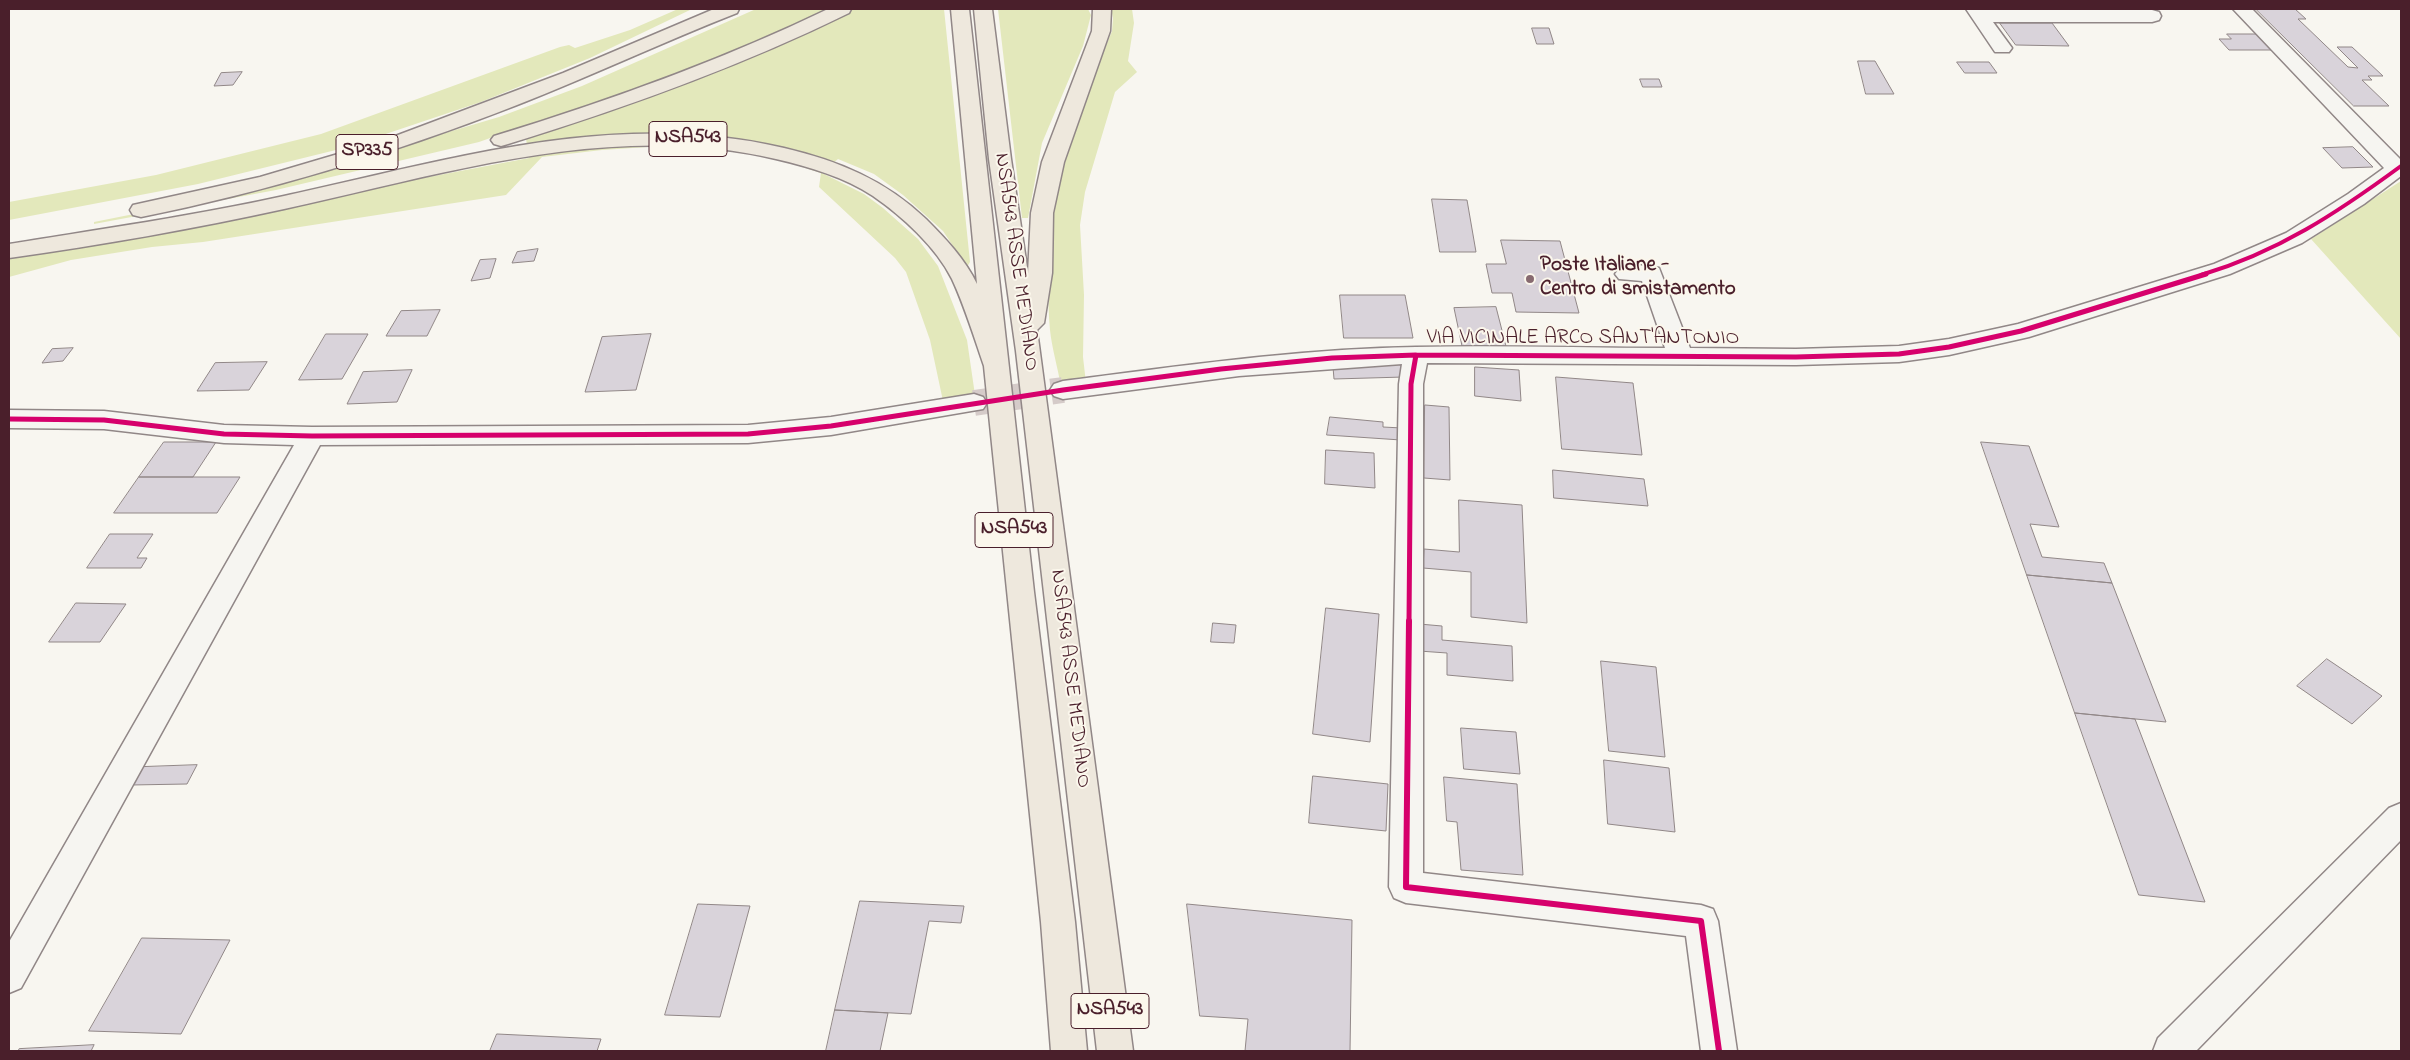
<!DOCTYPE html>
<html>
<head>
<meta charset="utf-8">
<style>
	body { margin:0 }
	#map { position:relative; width:2410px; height:1060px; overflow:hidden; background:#f8f6f0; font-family:"Indie Flower",sans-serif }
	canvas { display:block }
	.frame { position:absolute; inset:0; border:10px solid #4a1f2b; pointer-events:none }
</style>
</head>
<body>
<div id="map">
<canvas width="2410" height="1060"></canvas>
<div class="frame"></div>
</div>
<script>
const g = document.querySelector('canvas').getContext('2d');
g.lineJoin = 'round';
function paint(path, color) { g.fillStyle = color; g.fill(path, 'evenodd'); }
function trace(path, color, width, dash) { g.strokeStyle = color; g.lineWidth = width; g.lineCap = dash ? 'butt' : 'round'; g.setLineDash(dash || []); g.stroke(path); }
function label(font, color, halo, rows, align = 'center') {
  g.font = font + ' "Indie Flower",sans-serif'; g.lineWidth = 4; g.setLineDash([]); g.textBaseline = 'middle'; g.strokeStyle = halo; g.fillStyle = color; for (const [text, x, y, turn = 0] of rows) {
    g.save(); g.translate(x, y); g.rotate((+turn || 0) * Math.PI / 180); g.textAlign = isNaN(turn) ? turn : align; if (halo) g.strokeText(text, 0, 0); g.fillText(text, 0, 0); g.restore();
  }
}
const green = new Path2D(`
	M678 9H692L590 58 481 102 344 148 198 184 9 220V202L156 175 321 134 560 47 569 45 575 48 630 30Z
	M756 9H944L970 262 967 267 943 231 903 195 874 174 838 159 822 173 864 194 883 208 918 239 938 266 967 340 975 395 943 401 930 340 906 272 895 258 819 187 821 173 774 158 710 148 663 146 602 150 542 157 506 195 203 242 152 247 71 260 9 277V254L69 245 529 158 524 126 479 142 276 190 94 224V222L139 213 391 149 499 117 582 86Z
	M998 9H1088L1091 15 1083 46 1042 143 1028 218H1022Z
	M1111 9H1132L1134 23 1128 61 1137 72 1115 92 1085 192 1080 225 1084 295 1083 357 1086 383 1061 387C1058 368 1052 349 1050 330 1045 267 1051 202 1068 141 1079 104 1098 67 1112 31L1113 18Z
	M2401 181V339L2311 239Z`);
const building = new Path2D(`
	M2087 9H2152L2154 10H2088Z
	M2256 9H2295L2306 19H2298L2348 67 2358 68 2337 47H2352L2383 76H2368L2372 80H2362L2389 106H2354Z
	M2000 23H2052L2069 46 2016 45Z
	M1532 28H1549L1554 44H1537Z
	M2227 34H2256L2271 50H2229L2219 39H2231Z
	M1858 61H1875L1894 94H1866Z
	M1957 62H1989L1997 73H1965Z
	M242 72 233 85 214 86 221 73Z
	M1640 79H1659L1662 87H1643Z
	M2353 147 2373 167 2342 168 2323 148Z
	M1432 199 1467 200 1476 252H1440Z
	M1501 240 1560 241 1579 313 1516 312 1512 293H1492L1486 264H1506Z
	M538 249 534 261 512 263 517 252Z
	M496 259 490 278 471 281 480 260Z
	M1340 295H1405L1413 338H1344Z
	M1496 307 1506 346H1462L1454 308Z
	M440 310 427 336H386L401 311Z
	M326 334H368L342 379 299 380Z
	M651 334 636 390 585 392 602 337Z
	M73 348 63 361 42 363 52 349Z
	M267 362 249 390 197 391 215 363Z
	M1404 364V377L1334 379 1333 367Z
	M1475 367 1519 370 1521 401 1475 396Z
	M412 370 397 402 347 404 363 372Z
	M1556 377 1633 383 1642 455 1562 449Z
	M1425 405 1449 407 1450 480 1424 478Z
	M1330 417 1383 422V427L1402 428 1401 440 1327 435Z
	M164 442H216L193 477H139Z
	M1981 442 2029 446 2059 527 2030 524 2042 557 2104 563 2112 583 2027 575Z
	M1326 450 1374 453 1375 488 1325 484Z
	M1553 470 1644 479 1648 506 1554 498Z
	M139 477H240L217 513H114Z
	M1459 500 1522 505 1527 623 1471 617V572L1423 568 1424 549 1459 552Z
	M110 534H153L137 558H147L141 568H87Z
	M2027 575 2112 583 2166 722 2075 713Z
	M76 603 126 604 100 642H49Z
	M1326 608 1379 614 1370 742 1313 734Z
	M1213 623 1236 625 1234 643 1211 642Z
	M1419 624 1442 626V640L1512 646 1513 681 1447 675V653L1419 651Z
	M2327 659 2382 696 2352 724 2297 686Z
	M1601 661 1656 667 1665 757 1609 751Z
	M2075 713 2135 719 2205 902 2139 895Z
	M1461 728 1516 732 1520 774 1464 769Z
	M1604 760 1669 768 1675 832 1608 824Z
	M197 765 187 784 131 785 141 767Z
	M1313 776 1388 784 1386 831 1309 823Z
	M1444 777 1517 784 1523 875 1461 870 1457 822 1447 821Z
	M860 901 964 906 961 923 929 921 911 1014 835 1010Z
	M698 904 750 906 720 1017 665 1015Z
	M1187 904 1352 920 1350 1051H1245L1248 1019 1200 1016Z
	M142 938 230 940 181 1034 89 1031Z
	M835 1010 888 1013 880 1051H826Z
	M497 1034 601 1039 597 1051H490Z
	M94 1045 91 1051H18L19 1049Z`);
const minorTunnel = new Path2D(`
	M974 403 1063 390`);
const minor = new Path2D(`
	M1966 9 2152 10 2159 12 2161 16 2159 20 2152 22H1993L2012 48 2009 52H1995Z
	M2233 9H2252L2401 160V176L2364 204 2302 243 2230 274 2029 337 1949 355 1899 362 1796 365 1427 363 1423 384V873L1701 905 1713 909 1718 921 1737 1051H1701L1686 936 1406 903 1394 898 1389 887 1399 384 1402 364 1239 376 1063 399 1054 396 1050 390 1054 384 1063 381C1180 366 1298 349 1416 347 1499 345 1582 348 1665 348L1642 281 1619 279 1615 274 1619 269C1632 265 1646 264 1659 268L1690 348 1796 349 1899 346 1949 339 2018 324 2214 264 2286 233 2348 194 2384 168Z
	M974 394 983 397 987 403 983 409 831 435 748 443 320 445 21 988 9 993V942L294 445 224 443 104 429 9 428V410L104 411 224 425 312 427 748 425 831 417Z
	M2401 803V840L2196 1051H2153L2158 1038 2389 808Z`);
const highway = new Path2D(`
	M714 9H739L737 13C663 42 591 76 517 105 394 153 270 191 141 217L133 215 130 210 133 205 260 177 382 141 563 73Z
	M828 9H851L849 13C739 67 625 108 508 144L501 146 494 144 491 140 494 136C608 101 720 61 828 9Z
	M951 9H969L1034 592 1075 922 1087 1051H1051L1041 922 984 366C974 337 965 307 952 279 936 247 902 216 873 196 844 177 810 167 776 159 612 120 444 174 284 209 193 229 101 245 9 258V244C101 229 193 216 284 196 450 160 615 108 784 148 839 161 885 180 926 219 945 238 965 259 977 284Z
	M974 9H992L1011 159 1028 274 1031 213 1042 162 1092 31 1093 9H1111L1110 31 1064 162 1053 213 1052 273 1044 323 1037 330 1133 1051H1097L1016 351 989 159Z`);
const cyclewayFar2 = new Path2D(`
	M2201 275C2278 252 2337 213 2401 166`);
const cyclewayFar1 = new Path2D(`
	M9 419 104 420 224 434 312 436 748 434 831 426 1063 390 1221 369 1332 358 1416 355
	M1409 622 1411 384 1416 355 1796 357 1899 354 1949 347 2021 331 2206 274`);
const cycleway = new Path2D(`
	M1409 621 1406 887 1701 921 1719 1051`);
const markers = [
	[1530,279,5,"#876a70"]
];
const shields = [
	[688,139,78],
	[367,152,62],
	[1014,530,78],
	[1110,1011,78]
];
const shieldNames = [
	["NSA543",688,139],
	["SP335",367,152],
	["NSA543",1014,530],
	["NSA543",1110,1011]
];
const streetNames = [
	["NSA543 ASSE MEDIANO",1015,262,82],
	["VIA VICINALE ARCO SANT'ANTONIO",1583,340],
	["NSA543 ASSE MEDIANO",1069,679,83]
];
const poiNames = [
	["Poste Italiane -",1540,267],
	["Centro di smistamento",1540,291]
];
paint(green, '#e3e8bb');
paint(building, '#d9d3da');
trace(building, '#918787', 1);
trace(minorTunnel, '#d5cbc9', 26, [26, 13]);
trace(minor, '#918787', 3);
trace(highway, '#918787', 3);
paint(minor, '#f6f5f1');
paint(highway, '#eee8dd');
trace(cyclewayFar2, '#d6006c', 4);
trace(cyclewayFar1, '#d6006c', 5);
trace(cycleway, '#d6006c', 6);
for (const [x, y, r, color] of markers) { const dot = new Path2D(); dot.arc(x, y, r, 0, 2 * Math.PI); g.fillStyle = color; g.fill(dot); trace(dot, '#fbf7ec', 2); }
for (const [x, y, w] of shields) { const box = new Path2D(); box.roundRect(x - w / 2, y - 17.5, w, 35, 4); g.fillStyle = '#fbf7ec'; g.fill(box); trace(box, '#4a1f2b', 1); }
label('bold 20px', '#4a1f2b', null, shieldNames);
label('21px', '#4a1f2b', '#fbf7ec', streetNames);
label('bold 21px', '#4a1f2b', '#fbf7ec', poiNames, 'left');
</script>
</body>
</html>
